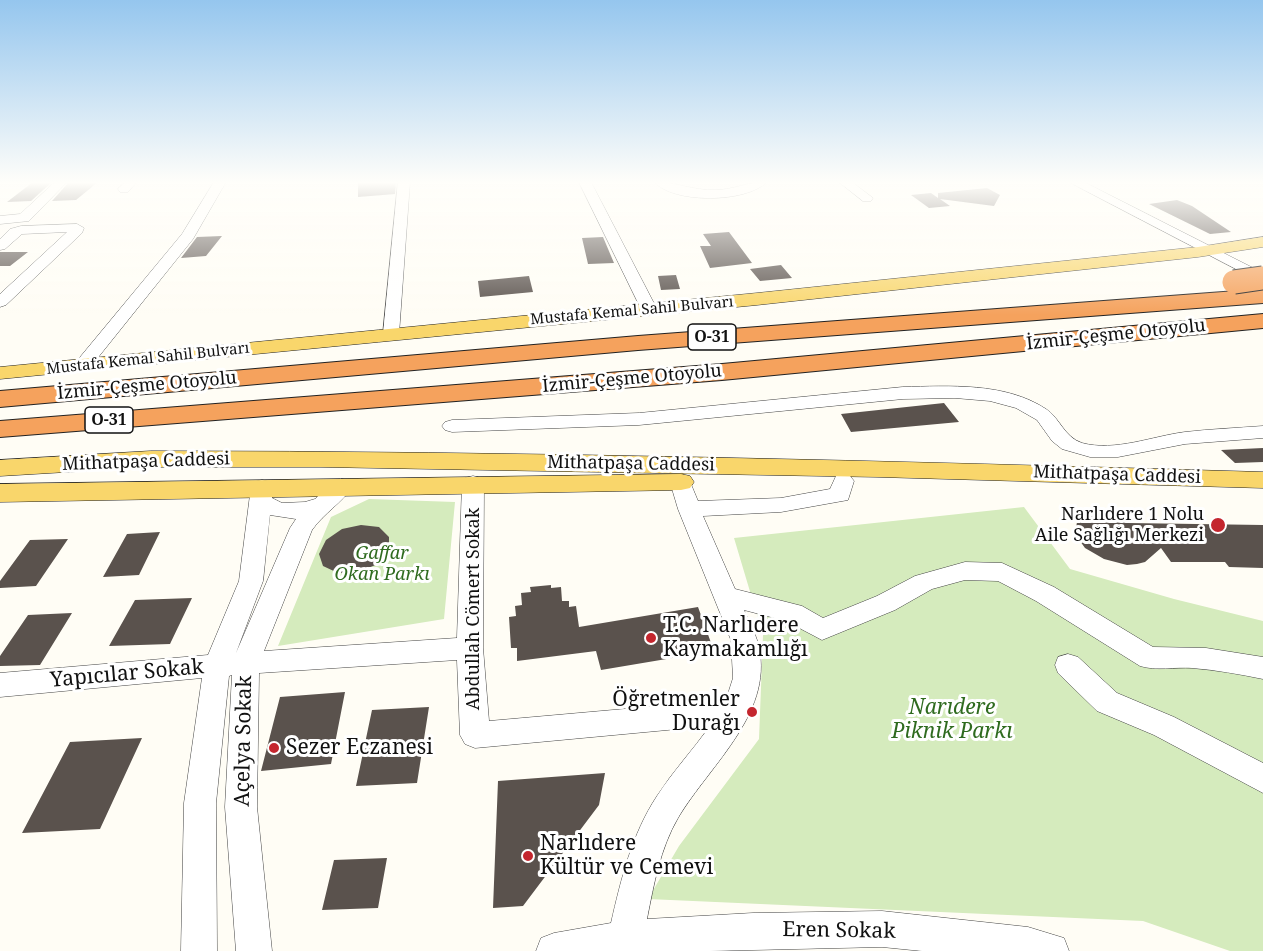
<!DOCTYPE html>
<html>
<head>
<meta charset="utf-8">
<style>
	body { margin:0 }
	canvas { display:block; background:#fffdf5 }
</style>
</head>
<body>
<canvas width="1263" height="951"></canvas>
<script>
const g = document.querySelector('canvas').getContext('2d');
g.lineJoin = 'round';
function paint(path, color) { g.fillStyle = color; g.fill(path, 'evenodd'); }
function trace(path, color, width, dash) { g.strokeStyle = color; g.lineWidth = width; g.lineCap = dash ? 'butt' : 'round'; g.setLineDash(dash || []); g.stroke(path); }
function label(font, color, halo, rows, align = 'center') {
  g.font = font + ' "Noto Serif",serif'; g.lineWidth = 6; g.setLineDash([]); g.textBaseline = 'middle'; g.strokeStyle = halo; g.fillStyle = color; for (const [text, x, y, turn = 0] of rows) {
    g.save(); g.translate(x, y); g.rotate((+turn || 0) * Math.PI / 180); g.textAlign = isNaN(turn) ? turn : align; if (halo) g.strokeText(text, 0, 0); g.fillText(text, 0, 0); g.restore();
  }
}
const green = new Path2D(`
	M369 499 455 502 444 619 278 646 331 517Z
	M1024 507 1070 569 1174 599 1263 621V951H1230L1143 921 648 899 679 846 759 739 763 635 734 538Z`);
const building = new Path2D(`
	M33 182H52L31 201 7 202Z
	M69 182H98L76 200 52 201Z
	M358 182H396L395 194 358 197Z
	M987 188 1000 195 994 206 940 199 950 206 929 208 911 195 931 193 938 198V193Z
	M1177 200 1192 206 1231 232 1210 234 1149 204Z
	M729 232 752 263 710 268 700 246H711L703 234Z
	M222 236 206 256 181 258 197 237Z
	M603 237 614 263 588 264 582 238Z
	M0 252H28L10 266H0Z
	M781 265 792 278 760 281 750 269Z
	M676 275 680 289 661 290 658 276Z
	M529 276 533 292 480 297 478 281Z
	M944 403 959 422 851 432 841 414Z
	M1263 448V462L1235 463 1221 450Z
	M1100 515 1128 523 1263 525V568L1229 567 1225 562H1171L1161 548 1145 562 1137 564 1127 565 1104 559 1085 548 1075 534 1077 522 1091 516Z
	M361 525 379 527 389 537V550L385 557 378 564 358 572 338 573 323 566 319 554 326 540 342 529Z
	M160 532 139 575 103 577 127 534Z
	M68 539 36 586 0 588V581L30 540Z
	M551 585V588L561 587 562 601H569V607L576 606 579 627 698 607 714 651 601 670 596 651 517 661V648H511L509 617 516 616 515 606 522 605 521 593 531 592 530 587Z
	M192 598 170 644 109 646 135 600Z
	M72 613 40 665 0 666V656L28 615Z
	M345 692 331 764 261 771 280 697Z
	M429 707 417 783 356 786 372 710Z
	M142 738 100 829 22 833 70 742Z
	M605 773 599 805 523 906 493 908 498 781Z
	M387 858 378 908 322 910 334 860Z`);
const minor = new Path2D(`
	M55 182H67L29 221 0 224V216L20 214Z
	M125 182H137L128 192H120L118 189Z
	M214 182H226L193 239 88 370H76L73 366 76 362 182 234Z
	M398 182H410L399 334 391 339 383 334Z
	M579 182H591L657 309 655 312H643L641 309Z
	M654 182C673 181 694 191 715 190 734 190 749 181 767 182 746 203 674 204 654 182Z
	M839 182H852L873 198 871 201H863Z
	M1069 182H1084L1263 273V283Z
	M77 224 84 228 82 233 6 305 0 307V294L67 232 22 234 5 249 0 250V239L10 229 21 226Z
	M903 387C949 386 1005 382 1046 409 1060 418 1064 437 1082 443 1115 452 1153 436 1185 432 1211 429 1237 428 1263 426V438L1185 444 1118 457H1090L1062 449 1052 441 1037 420 1016 408 990 401 955 398 903 399 639 425 452 432 445 430 442 426 445 422 452 420 639 413Z
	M843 474 850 476 854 481 848 500 781 512 703 516 735 589 802 606 823 618 877 596 915 576 965 562 1002 563 1054 587 1153 647 1206 648 1263 657V679C1239 674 1216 670 1192 668 1175 667 1156 671 1140 666L1036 601 998 581 965 580 932 589 895 610 822 640 786 621 744 610C748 620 754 630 757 640 778 710 710 764 678 818 660 849 654 884 647 919L753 913 882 911 1028 927 1064 938 1069 951H922L882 947 710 951H536L541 938 554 933 611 923C621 879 632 834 657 796 673 771 693 750 710 726L475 748 465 744 460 735 457 660 259 673 257 807 272 951H236L225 807 232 675 229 676 216 803 217 951H181L184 803 202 678 0 697V673L208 655 239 581 251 487 254 482 262 480 270 482 273 487 272 498 282 503 305 502 315 499 334 481 342 479 350 481 353 486C342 503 324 513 312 530L264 651 457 638 462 483 465 478 473 476 481 478 484 483 483 648 489 721 726 700 733 678 731 640 678 509 670 482 674 477 681 475 688 477 698 501 781 498 830 489 836 476ZM270 515 296 519 290 528 236 653 263 581Z
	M1068 654 1078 657 1117 693 1174 717 1263 763V793L1154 735 1097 711 1058 673 1055 665 1058 657Z`);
const major = new Path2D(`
	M1263 237V247L1198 257 757 305 0 379V367L757 293 1198 247Z
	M151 451C522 451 892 461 1263 472V488L878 477 321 467H151L0 476V460Z
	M681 474 690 476 694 482 690 488 681 490 0 502V484Z`);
const highway = new Path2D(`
	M1263 289V303L638 350 0 407V391L638 336Z
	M1263 314V328L722 380 0 437V421L722 364Z`);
const highwayBridge = new Path2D(`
	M1234 282 1263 278`);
const markers = [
	[1218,525,8,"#c4262e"],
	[651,638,6,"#c4262e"],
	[752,712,6,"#c4262e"],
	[274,748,6,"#c4262e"],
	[528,856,6,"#c4262e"]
];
const farStreetnames = [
	["Mustafa Kemal Sahil Bulvarı",632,311,-5],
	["Mustafa Kemal Sahil Bulvarı",148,359,-6]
];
const shields = [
	[712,337,48],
	[109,420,48]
];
const shieldNames = [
	["O-31",712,337],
	["O-31",109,420]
];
const streetNames = [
	["İzmir-Çeşme Otoyolu",1116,335,-6],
	["İzmir-Çeşme Otoyolu",632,379,-5],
	["İzmir-Çeşme Otoyolu",147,386,-5],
	["Mithatpaşa Caddesi",146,462,-2],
	["Mithatpaşa Caddesi",631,464,1],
	["Mithatpaşa Caddesi",1117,475,2],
	["Abdullah Cömert Sokak",474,609,-90]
];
const poiNames = [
	["Narlıdere 1 Nolu",1204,515],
	["Aile Sağlığı Merkezi",1204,536]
];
const parkNames = [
	["Gaffar",382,554],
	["Okan Parkı",382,575]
];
const nearPoinames = [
	["T.C. Narlıdere",663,626],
	["Kaymakamlığı",663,650],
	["Öğretmenler",740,700,"right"],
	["Durağı",740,724,"right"],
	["Sezer Eczanesi",286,748],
	["Narlıdere",540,844],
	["Kültür ve Cemevi",540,868]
];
const nearStreetnames = [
	["Yapıcılar Sokak",127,674,-5],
	["Açelya Sokak",244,741,-89],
	["Eren Sokak",839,931,1]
];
const nearParknames = [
	["Narıdere",952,708],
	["Piknik Parkı",952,732]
];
paint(green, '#d5ebbd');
paint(building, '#5a524d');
trace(minor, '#444', 1);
trace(major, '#222', 1);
trace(highway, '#222', 2);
paint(minor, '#fff');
paint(major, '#f9d66b');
paint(highway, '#f5a25d');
trace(highwayBridge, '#222', 25, []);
trace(highwayBridge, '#f5a25d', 23);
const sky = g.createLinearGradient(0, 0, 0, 315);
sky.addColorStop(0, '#95c6ee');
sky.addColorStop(0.58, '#fffefa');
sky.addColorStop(1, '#fffefa00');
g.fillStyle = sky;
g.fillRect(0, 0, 1263, 315);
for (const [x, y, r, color] of markers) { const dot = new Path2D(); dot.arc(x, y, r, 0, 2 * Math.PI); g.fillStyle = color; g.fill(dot); trace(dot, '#fff', 2); }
label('15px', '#111', '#fff', farStreetnames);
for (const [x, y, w] of shields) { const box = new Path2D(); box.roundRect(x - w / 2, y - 13, w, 26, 4.5); g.fillStyle = '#fff'; g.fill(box); trace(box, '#111', 1.5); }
label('bold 16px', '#111', null, shieldNames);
label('18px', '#111', '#fff', streetNames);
label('18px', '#111', '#fff', poiNames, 'right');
label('italic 18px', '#2f6b1f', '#fff', parkNames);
label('21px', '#111', '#fff', nearPoinames, 'left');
label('21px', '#111', '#fff', nearStreetnames);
label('italic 21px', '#2f6b1f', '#fff', nearParknames);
</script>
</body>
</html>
